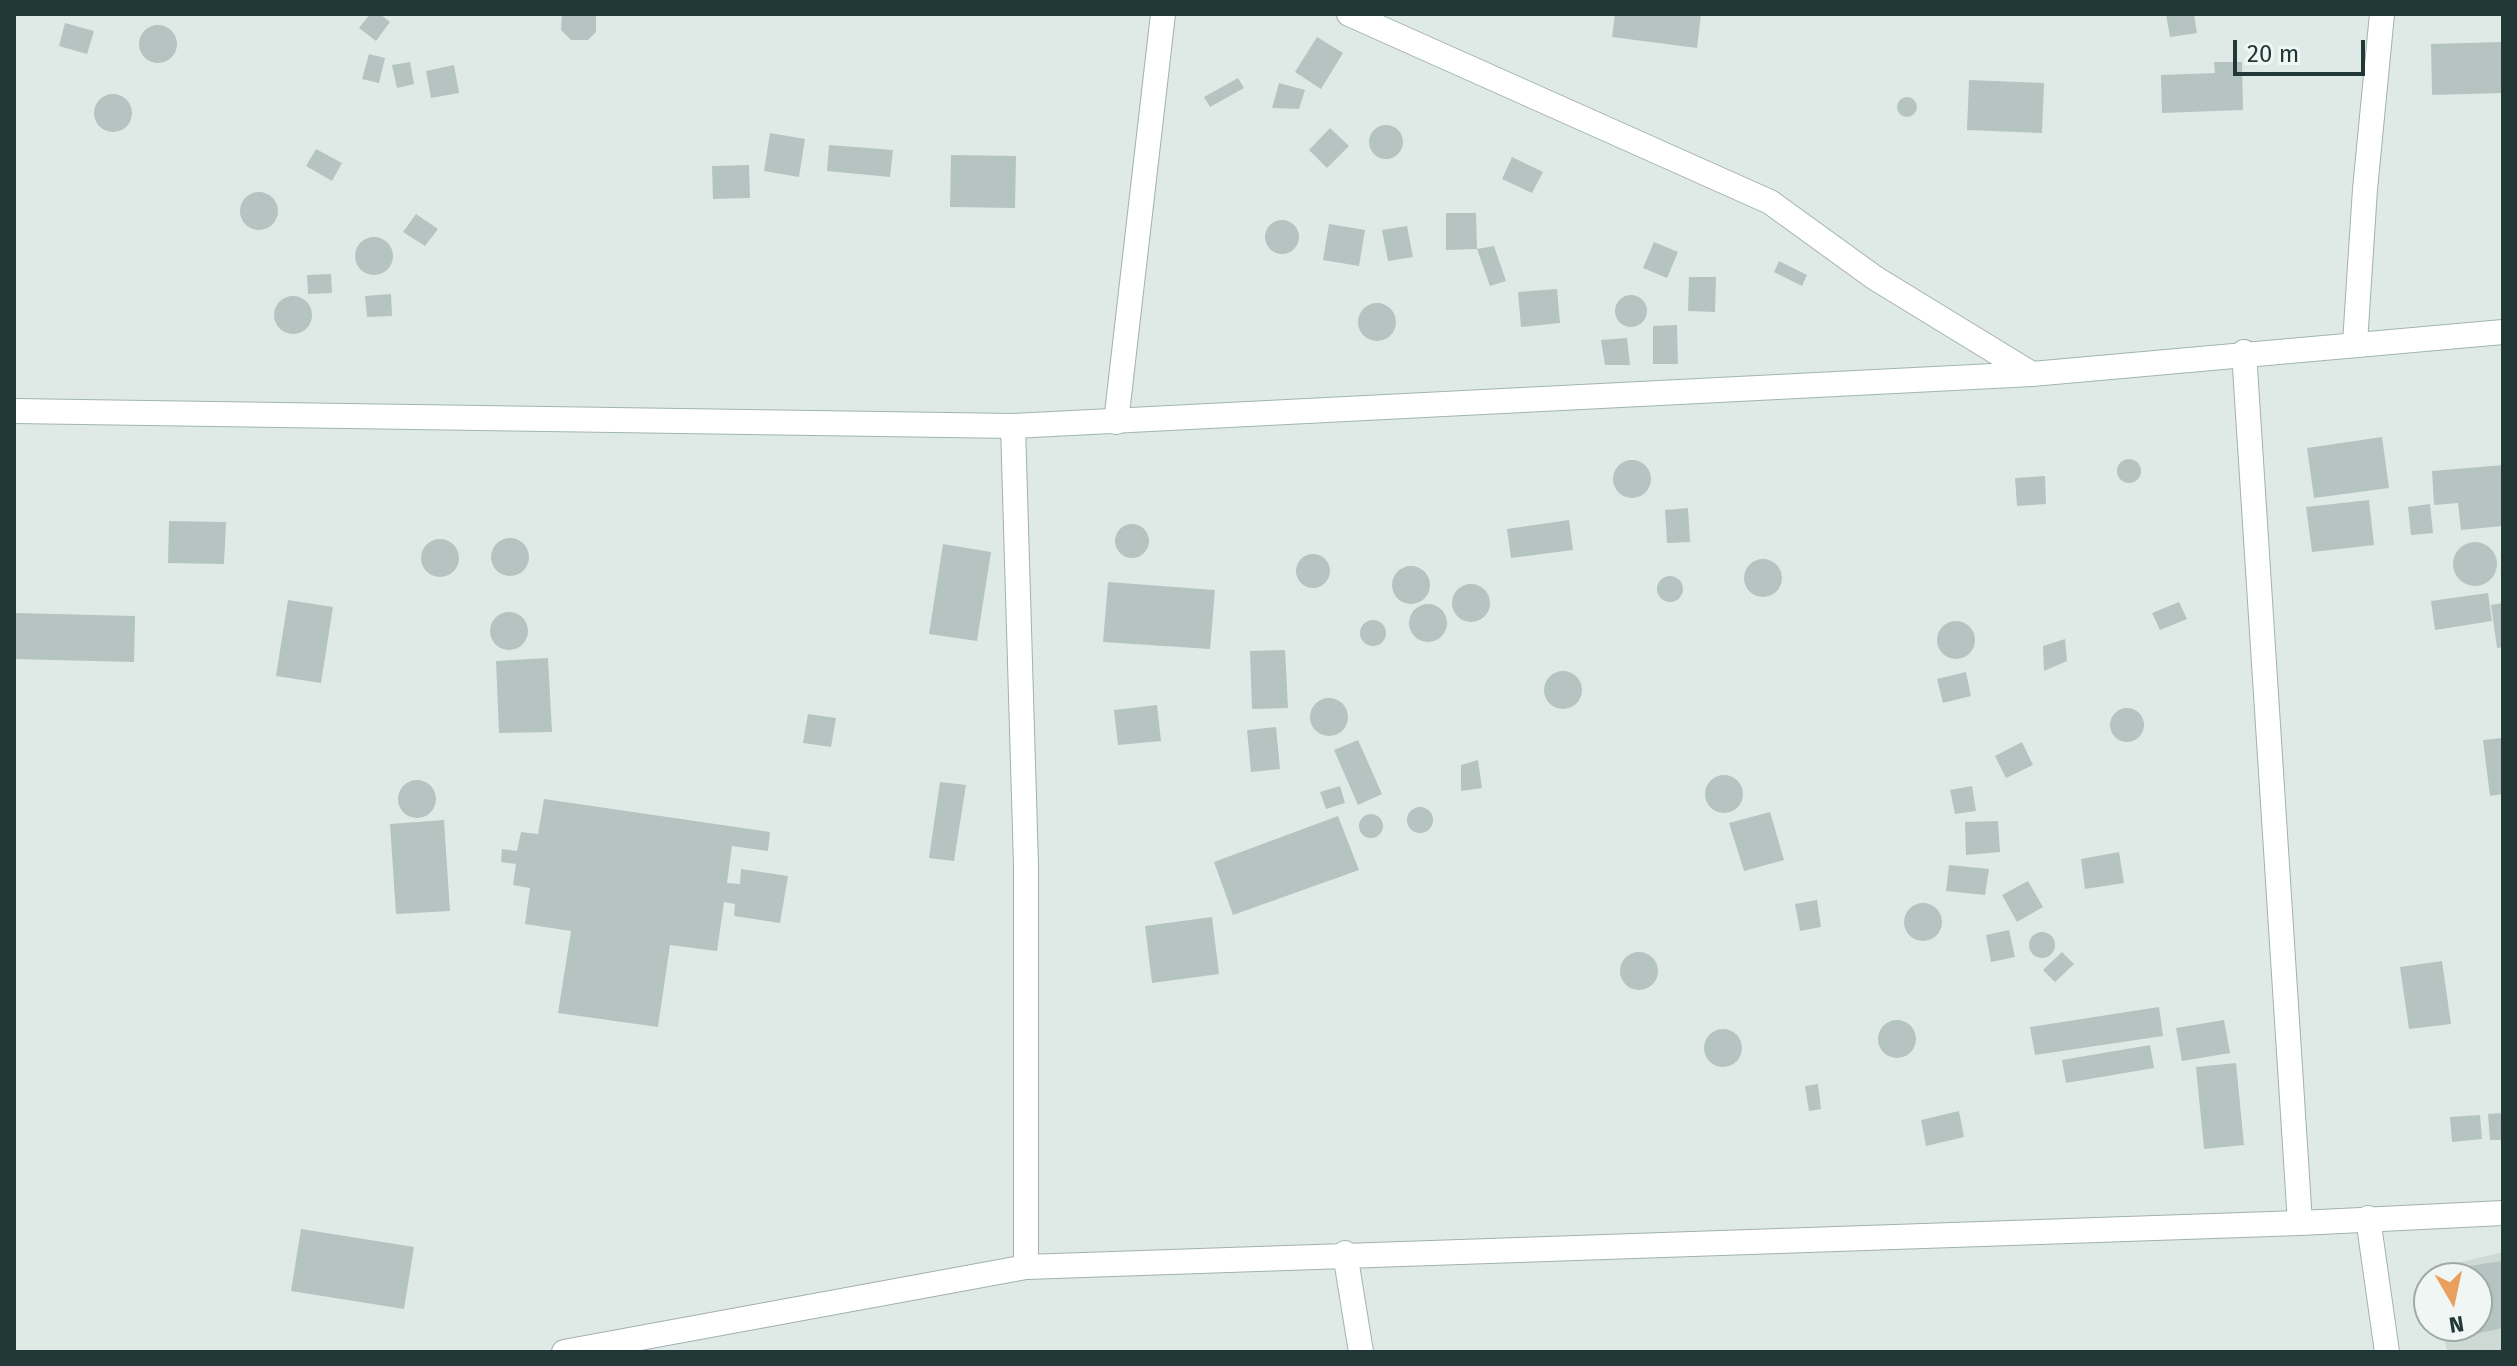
<!DOCTYPE html>
<html>
<head>
<meta charset="utf-8">
<style>
	body { margin:0 }
	#map { position:relative; width:2517px; height:1366px; overflow:hidden; background:#dfeae7; font-family:"Fira Sans",sans-serif }
	canvas { display:block }
	.frame { position:absolute; inset:0; border:16px solid #213837; pointer-events:none }
	.north { position:absolute; left:2413px; top:1262px; width:80px; height:80px; box-sizing:border-box; background:#eff6f4; border:2px solid #9daaa8; border-radius:50%; rotate:171deg; font-size:22px; font-weight:700; line-height:32px; text-align:center; color:#213837 }
	.north::after { content:''; display:block; margin:auto; width:28px; height:36px; background:#e99f5d; clip-path:polygon(50% 0,100% 100%,50% 72%,0 100%) }
	.scale { position:absolute; left:2233px; top:40px; width:132px; height:36px; box-sizing:border-box; border:4px solid #213837; border-top:0; padding-left:10px; font-size:24px; line-height:28px; white-space:nowrap; color:#213837; -webkit-text-stroke:6px #eff6f4; paint-order:stroke }
</style>
</head>
<body>
<div id="map">
<canvas width="2517" height="1366"></canvas>
<div class="frame"></div>
<div class="north">N</div>
<div class="scale">20 m</div>
</div>
<script>
const g = document.querySelector('canvas').getContext('2d');
g.lineJoin = 'round';
function paint(path, color) { g.fillStyle = color; g.fill(path, 'evenodd'); }
function trace(path, color, width, dash) { g.strokeStyle = color; g.lineWidth = width; g.lineCap = dash ? 'butt' : 'round'; g.setLineDash(dash || []); g.stroke(path); }
const built = new Path2D(`
	M2503 1252V1352H2447L2442 1326H2477V1278H2433L2432 1269Z`);
const building = new Path2D(`
	M370 14H380L390 22 376 41 359 28Z
	M562 14H596V32L588 40H571L561 30Z
	M1615 14H1701L1697 48 1612 37Z
	M2166 14H2194L2197 33 2170 37Z
	M65 23 94 31 87 54 59 46Z
	M139 44a19 19 0 1 1 38 0a19 19 0 1 1-38 0Z
	M1317 37 1343 53 1321 89 1295 72Z
	M2503 42V93L2432 95 2431 44Z
	M369 54 385 58 379 83 362 79Z
	M410 62 414 84 397 88 392 65Z
	M2214 62H2242L2243 110 2162 113 2161 75 2215 73Z
	M454 65 459 93 431 98 426 71Z
	M1238 78 1244 88 1210 107 1204 97Z
	M1969 80 2044 83 2042 133 1967 130Z
	M1279 83 1305 90 1299 109 1272 108Z
	M94 113a19 19 0 1 1 38 0a19 19 0 1 1-38 0Z
	M1897 107a10 10 0 1 1 20 0a10 10 0 1 1-20 0Z
	M1369 142a17 17 0 1 1 34 0a17 17 0 1 1-34 0Z
	M1330 128 1349 146 1327 168 1309 150Z
	M770 133 805 139 799 177 764 171Z
	M829 145 893 150 890 177 827 171Z
	M316 149 342 163 332 181 306 166Z
	M951 155 1016 156 1015 208 950 207Z
	M1512 157 1543 172 1532 193 1502 179Z
	M749 165 750 198 713 199 712 166Z
	M240 211a19 19 0 1 1 38 0a19 19 0 1 1-38 0Z
	M1446 213H1476L1477 249 1446 250Z
	M416 214 438 229 425 246 403 232Z
	M1265 237a17 17 0 1 1 34 0a17 17 0 1 1-34 0Z
	M1329 224 1365 230 1359 266 1323 260Z
	M1407 226 1413 257 1388 261 1382 230Z
	M355 256a19 19 0 1 1 38 0a19 19 0 1 1-38 0Z
	M1654 242 1678 252 1667 278 1643 268Z
	M1494 246 1506 281 1490 286 1477 249Z
	M1779 261 1807 275 1802 286 1774 272Z
	M331 274 332 293 308 294 307 275Z
	M1689 277H1716L1715 312 1688 311Z
	M1557 289 1560 323 1521 327 1518 292Z
	M391 294 392 316 367 317 365 296Z
	M1615 311a16 16 0 1 1 32 0a16 16 0 1 1-32 0Z
	M274 315a19 19 0 1 1 38 0a19 19 0 1 1-38 0Z
	M1358 322a19 19 0 1 1 38 0a19 19 0 1 1-38 0Z
	M1677 325 1678 364H1653V326Z
	M1627 338 1630 365H1605L1601 340Z
	M2382 437 2389 488 2314 498 2307 448Z
	M2117 471a12 12 0 1 1 24 0a12 12 0 1 1-24 0Z
	M1613 479a19 19 0 1 1 38 0a19 19 0 1 1-38 0Z
	M2503 465V526L2461 530 2458 503 2434 505 2432 471Z
	M2045 476 2046 504 2017 506 2015 478Z
	M2369 500 2374 545 2312 552 2306 507Z
	M2430 504 2433 533 2411 535 2408 507Z
	M1688 508 1690 542 1667 543 1665 510Z
	M1569 520 1573 550 1511 558 1507 529Z
	M169 521 226 522 224 564 168 563Z
	M1115 541a17 17 0 1 1 34 0a17 17 0 1 1-34 0Z
	M491 557a19 19 0 1 1 38 0a19 19 0 1 1-38 0Z
	M421 558a19 19 0 1 1 38 0a19 19 0 1 1-38 0Z
	M2453 564a22 22 0 1 1 44 0a22 22 0 1 1-44 0Z
	M943 544 991 552 977 641 929 634Z
	M1296 571a17 17 0 1 1 34 0a17 17 0 1 1-34 0Z
	M1744 578a19 19 0 1 1 38 0a19 19 0 1 1-38 0Z
	M1392 585a19 19 0 1 1 38 0a19 19 0 1 1-38 0Z
	M1657 589a13 13 0 1 1 26 0a13 13 0 1 1-26 0Z
	M1108 582 1215 590 1210 649 1103 642Z
	M1452 603a19 19 0 1 1 38 0a19 19 0 1 1-38 0Z
	M2488 593 2492 621 2435 630 2431 601Z
	M288 600 333 607 321 683 276 676Z
	M2179 602 2187 619 2160 630 2152 613Z
	M2503 603V647L2497 648 2491 605Z
	M1409 623a19 19 0 1 1 38 0a19 19 0 1 1-38 0Z
	M490 631a19 19 0 1 1 38 0a19 19 0 1 1-38 0Z
	M16 613 135 616 134 662 15 659Z
	M1360 633a13 13 0 1 1 26 0a13 13 0 1 1-26 0Z
	M1937 640a19 19 0 1 1 38 0a19 19 0 1 1-38 0Z
	M2065 639 2067 661 2044 671 2043 646Z
	M1285 650 1288 708 1252 709 1250 651Z
	M548 658 552 732 499 733 496 661Z
	M1544 690a19 19 0 1 1 38 0a19 19 0 1 1-38 0Z
	M1966 672 1971 696 1943 703 1937 679Z
	M1310 717a19 19 0 1 1 38 0a19 19 0 1 1-38 0Z
	M1157 705 1161 741 1118 745 1114 710Z
	M2110 725a17 17 0 1 1 34 0a17 17 0 1 1-34 0Z
	M808 714 836 718 831 747 803 743Z
	M1276 727 1280 769 1251 772 1247 730Z
	M2503 738V794L2490 796 2483 740Z
	M1358 740 1382 794 1358 805 1334 750Z
	M2022 742 2033 765 2006 778 1995 756Z
	M1478 760 1482 788 1461 791V765Z
	M1705 794a19 19 0 1 1 38 0a19 19 0 1 1-38 0Z
	M398 799a19 19 0 1 1 38 0a19 19 0 1 1-38 0Z
	M940 782 966 785 954 861 929 858Z
	M1340 786 1345 803 1326 809 1320 792Z
	M1972 786 1976 811 1955 814 1950 790Z
	M544 799 770 832 768 851 732 846 727 883 740 884 741 869 788 876 780 923 734 916 735 904 724 902 717 951 670 945 658 1027 558 1013 571 931 525 924 530 888 513 885 516 864 501 862 502 849 517 851 521 832 538 834Z
	M1407 820a13 13 0 1 1 26 0a13 13 0 1 1-26 0Z
	M1770 812 1784 860 1744 871 1729 823Z
	M1359 826a12 12 0 1 1 24 0a12 12 0 1 1-24 0Z
	M1338 816 1359 870 1233 915 1214 862Z
	M444 820 450 911 396 914 390 824Z
	M1998 821 2000 852 1966 855 1965 822Z
	M2119 852 2124 883 2085 889 2081 859Z
	M1949 865 1989 869 1985 895 1946 891Z
	M2028 881 2043 907 2017 922 2002 895Z
	M1817 900 1821 927 1800 931 1795 904Z
	M1904 922a19 19 0 1 1 38 0a19 19 0 1 1-38 0Z
	M1212 917 1219 974 1152 983 1145 926Z
	M2009 930 2015 957 1991 962 1986 935Z
	M2029 945a13 13 0 1 1 26 0a13 13 0 1 1-26 0Z
	M1620 971a19 19 0 1 1 38 0a19 19 0 1 1-38 0Z
	M2062 952 2074 964 2055 982 2043 970Z
	M2442 961 2451 1024 2409 1029 2400 967Z
	M2159 1007 2163 1036 2035 1055 2030 1027Z
	M1878 1039a19 19 0 1 1 38 0a19 19 0 1 1-38 0Z
	M2224 1020 2230 1053 2182 1061 2176 1028Z
	M1704 1048a19 19 0 1 1 38 0a19 19 0 1 1-38 0Z
	M2150 1045 2154 1068 2066 1083 2062 1060Z
	M2236 1063 2244 1145 2204 1149 2196 1067Z
	M1818 1084 1821 1109 1809 1111 1805 1086Z
	M1959 1111 1964 1137 1926 1146 1921 1120Z
	M2503 1113V1140H2490L2488 1114Z
	M2480 1115 2482 1139 2452 1142 2450 1117Z
	M301 1229 414 1247 404 1309 291 1291Z
	M2502 1261 2503 1328 2461 1337 2459 1326H2477V1278H2451L2450 1269Z`);
const minor = new Path2D(`
	M1349 14 1770 202 1875 278 2032 374
	M2355 343 2365 189 2382 14
	M2244 352 2300 1223
	M1116 422 1163 14
	M1013 426 1026 865V1267L2300 1223 2503 1213
	M2368 1218 2387 1352
	M1345 1253 1361 1352
	M564 1352 1026 1267`);
const secondary = new Path2D(`
	M14 411 1013 426 2032 374 2503 332`);
paint(built, '#ced9d6');
paint(building, '#b5c4c1');
trace(minor, '#a2b1af', 26);
trace(secondary, '#9fb5b2', 26);
trace(minor, '#fff', 24);
trace(secondary, '#fff', 24);
</script>
</body>
</html>
